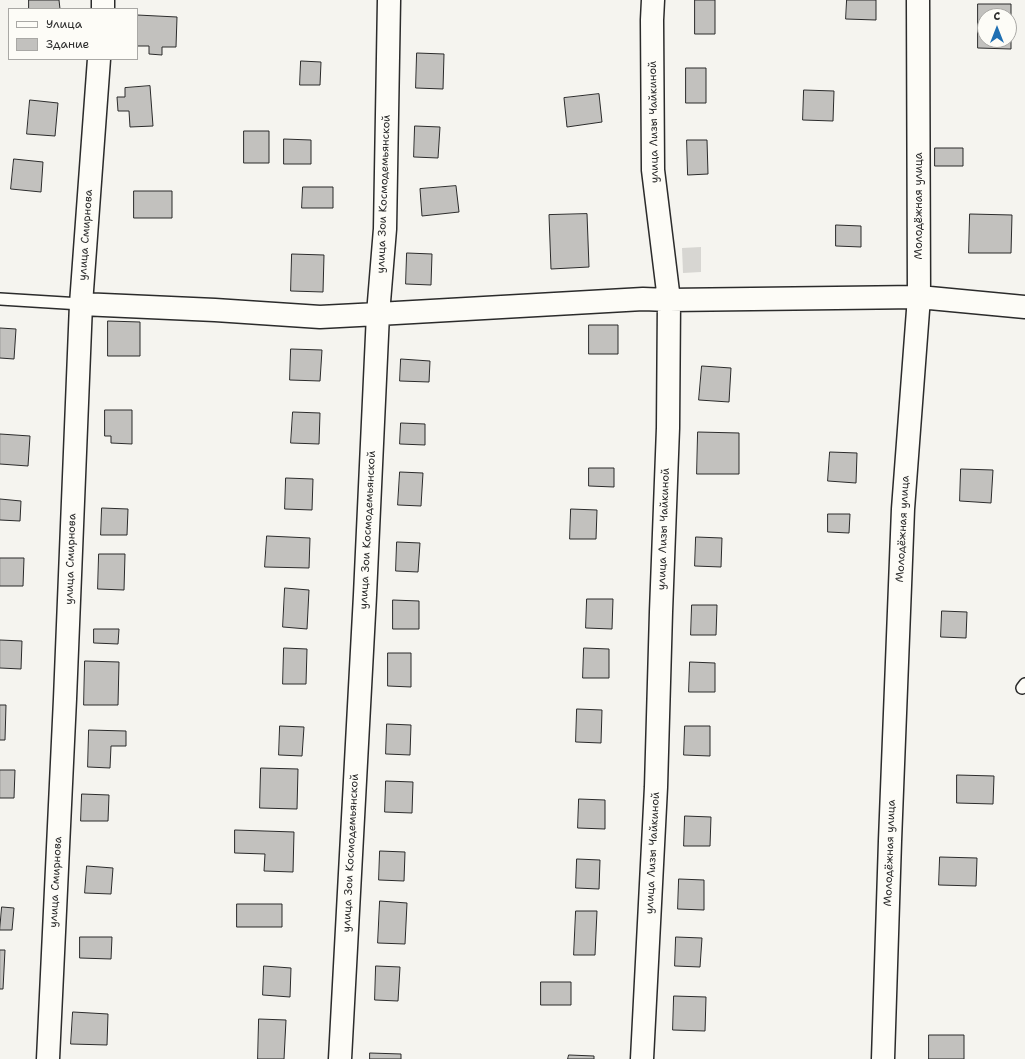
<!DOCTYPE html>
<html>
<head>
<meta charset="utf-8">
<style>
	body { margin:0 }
	#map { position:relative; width:1025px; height:1059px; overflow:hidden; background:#f5f4ef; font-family:"Shantell Sans",sans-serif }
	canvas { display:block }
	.legend { position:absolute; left:8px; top:8px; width:130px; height:52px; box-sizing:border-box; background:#fdfcf7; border:1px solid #a9a8a5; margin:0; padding:5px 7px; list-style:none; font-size:12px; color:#2b2b2b }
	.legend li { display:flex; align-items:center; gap:8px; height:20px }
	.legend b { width:20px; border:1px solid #a9a8a5 }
	.north { position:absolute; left:977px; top:8px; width:40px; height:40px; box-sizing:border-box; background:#fdfcf7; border:1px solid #a9a8a5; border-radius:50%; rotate:0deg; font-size:11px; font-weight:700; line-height:16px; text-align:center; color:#2b2b2b }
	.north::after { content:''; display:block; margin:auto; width:14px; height:18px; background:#1f6fb2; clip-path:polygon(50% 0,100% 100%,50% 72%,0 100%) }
</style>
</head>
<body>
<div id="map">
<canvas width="1025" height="1059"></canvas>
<ul class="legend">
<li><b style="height:5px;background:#fdfcf7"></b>Улица</li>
<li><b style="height:11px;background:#c2c1be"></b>Здание</li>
</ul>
<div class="north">С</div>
</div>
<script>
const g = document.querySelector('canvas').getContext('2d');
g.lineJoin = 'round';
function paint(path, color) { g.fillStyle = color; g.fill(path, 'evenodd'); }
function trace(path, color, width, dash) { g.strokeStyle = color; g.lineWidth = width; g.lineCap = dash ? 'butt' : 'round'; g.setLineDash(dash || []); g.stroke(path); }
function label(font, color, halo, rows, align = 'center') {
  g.font = font + ' "Shantell Sans",sans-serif'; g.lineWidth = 4; g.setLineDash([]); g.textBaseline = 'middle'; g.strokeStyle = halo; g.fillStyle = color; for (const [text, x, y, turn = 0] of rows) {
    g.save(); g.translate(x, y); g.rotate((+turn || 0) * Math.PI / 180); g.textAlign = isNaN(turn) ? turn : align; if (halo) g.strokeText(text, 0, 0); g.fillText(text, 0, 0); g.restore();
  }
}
const green = new Path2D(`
	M701 247V272L683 273 682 248Z`);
const building = new Path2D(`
	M29 0H59L60 9H29Z
	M695 0H715V34H695Z
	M847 0H876V20L846 19Z
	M978 4H1011V49L978 48ZM985 16H1009V40H985Z
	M137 15 177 17 176 47H162V55L149 54V46H137Z
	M417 53 444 54 443 89 416 88Z
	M301 61 321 62 320 85H300Z
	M686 68H706V103H686Z
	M150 86 153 126 130 127 129 111H118L117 97H125V88Z
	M804 90 834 91 833 121 803 120Z
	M599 94 602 122 567 127 564 98Z
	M30 100 58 103 55 136 27 134Z
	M415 126 440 127 438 158 414 157Z
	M244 131H269V163H244Z
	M284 139 311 140V164H284Z
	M687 140H707L708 174 688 175Z
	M935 148H963V166H935Z
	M14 159 43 162 41 192 11 189Z
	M456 186 459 212 422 216 420 189Z
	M303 187H333V208H302Z
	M134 191H172V218H134Z
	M587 214 589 267 551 269 549 215Z
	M970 214 1012 215 1011 253H969Z
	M836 225 861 226V247L836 246Z
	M407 253 432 254 431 285 406 284Z
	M292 254 324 255 323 292 291 291Z
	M108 321 140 322V356H108Z
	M589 325H618V354H589Z
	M0 328 16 329 14 359 0 358Z
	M291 349 322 350 320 381 290 380Z
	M401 359 430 361 429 382 400 381Z
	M702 366 731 368 729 402 699 400Z
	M105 410H132V444L111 443V436H105Z
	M293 412 320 413 319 444 291 443Z
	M401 423 425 424V445L400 444Z
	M698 432 739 433V474H697Z
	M0 434 30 436 28 466 0 464Z
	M830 452 857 453 856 483 828 481Z
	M589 468H614V487L589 486Z
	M961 469 993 470 991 503 960 501Z
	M400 472 423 473 421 506 398 505Z
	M286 478 313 479 312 510 285 509Z
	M0 499 21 501 20 521 0 520Z
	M102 508 128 509 127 535H101Z
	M571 509 597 510 596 539H570Z
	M828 514H850L849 533 828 532Z
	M267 536 310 538 309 568 265 567Z
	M696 537 722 538 721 567 695 566Z
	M397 542 420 543 418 572 396 571Z
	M99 554H125L124 590 98 589Z
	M0 558H24L23 586H0Z
	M285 588 309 590 307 629 283 627Z
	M587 599H613L612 629 586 628Z
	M393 600 419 601V629H393Z
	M692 605H717L716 635H691Z
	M942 611 967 612 966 638 941 637Z
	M94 629H119L118 644 94 643Z
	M0 640 22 641 21 669 0 668Z
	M284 648 307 649 306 684H283Z
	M584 648 609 649V678H583Z
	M388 653H411V687L388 686Z
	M85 661 119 662 118 705H84Z
	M690 662 715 663V692H689Z
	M0 705H6L5 740H0Z
	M577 709 602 710 601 743 576 742Z
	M387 724 411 725 410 755 386 754Z
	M280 726 304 727 302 756 279 755Z
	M685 726H710V756L684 755Z
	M89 730 126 731V746H111L110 768 88 767Z
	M261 768 298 769 297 809 260 808Z
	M0 770H15L14 798H0Z
	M957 775 994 776 993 804 957 803Z
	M386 781 413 782 412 813 385 812Z
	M82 794 109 795 108 821H81Z
	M579 799 605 800V829L578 828Z
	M685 816 711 817 710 846H684Z
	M235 830 294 832 293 872 264 871 265 854 235 853Z
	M380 851 405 852 404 881 379 880Z
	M940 857 977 858 976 886 939 885Z
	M577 859 600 860 599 889 576 888Z
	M87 866 113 868 111 894 85 893Z
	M679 879 704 880V910L678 909Z
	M380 901 407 903 405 944 378 943Z
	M237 904H282V927H237Z
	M2 907 14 908 12 930H0Z
	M576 911H597L595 955H574Z
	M80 937H112L111 959 80 958Z
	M676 937 702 938 700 967 675 966Z
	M0 950H5L3 989H0Z
	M264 966 291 968 290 997 263 995Z
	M376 966 400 967 398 1001 375 1000Z
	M541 982H571V1005H541Z
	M674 996 706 997 705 1031 673 1030Z
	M73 1012 108 1014 107 1045 71 1044Z
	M259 1019 286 1020 284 1059H258Z
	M929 1035H964V1059H929Z
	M370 1053 401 1054V1059H370Z
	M569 1055 594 1056V1059H568Z`);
const lane = new Path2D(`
	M0 299 81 304
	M1022 688 1025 684`);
const street = new Path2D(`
	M103 9V0
	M81 304 215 310 320 317 378 314 643 299 669 300 919 297 1025 307
	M48 1059 65 699 81 304 99 59
	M340 1059 365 595 378 314 385 229 389 0
	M642 1059 656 787 661 612 668 428 669 300 653 170 652 20 653 0
	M883 1059 890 841 903 509 919 297 918 0`);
const streetNames = [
	["улица Лизы Чайкиной",654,122,-91],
	["улица Зои Космодемьянской",384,194,-88],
	["Молодёжная улица",919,206,-90],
	["улица Смирнова",86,235,-86],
	["улица Лизы Чайкиной",664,529,-88],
	["Молодёжная улица",903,529,-87],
	["улица Зои Космодемьянской",368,530,-87],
	["улица Смирнова",71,559,-88],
	["улица Зои Космодемьянской",351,853,-87],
	["улица Лизы Чайкиной",653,853,-87],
	["Молодёжная улица",890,853,-88],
	["улица Смирнова",56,882,-87]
];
paint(green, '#d7d6d2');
paint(building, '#c2c1be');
trace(building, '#2b2b2b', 1);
trace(lane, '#2b2b2b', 14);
trace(street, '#2b2b2b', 25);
trace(lane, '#fdfcf7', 11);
trace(street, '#fdfcf7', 22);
label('11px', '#2b2b2b', '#fdfcf7', streetNames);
</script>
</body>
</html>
